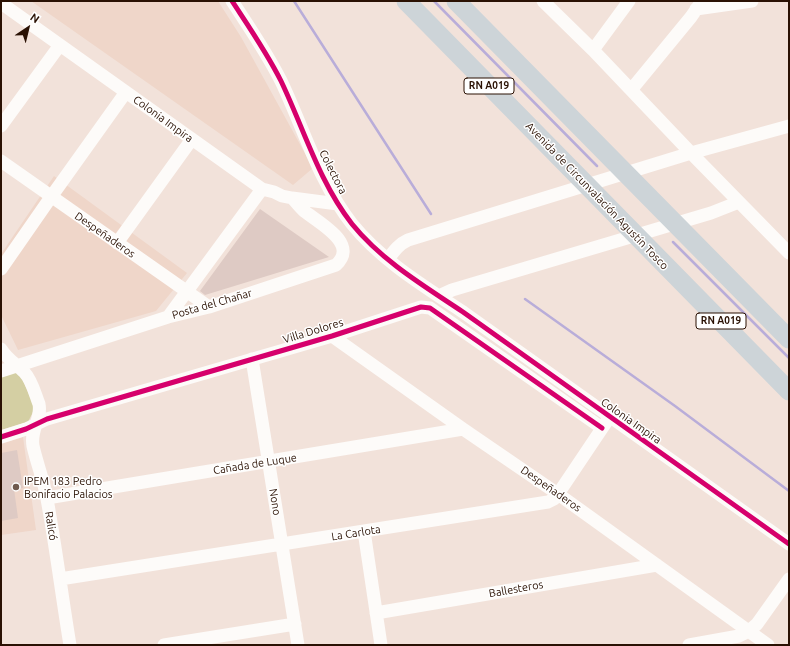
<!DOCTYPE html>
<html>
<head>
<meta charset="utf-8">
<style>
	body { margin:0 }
	#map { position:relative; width:790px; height:646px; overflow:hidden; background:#f2e2da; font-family:Ubuntu,sans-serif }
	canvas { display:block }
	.frame { position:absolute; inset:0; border:2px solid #2a1103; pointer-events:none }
	.north { position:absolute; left:8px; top:8px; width:40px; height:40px; -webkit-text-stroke:3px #fff; paint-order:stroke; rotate:35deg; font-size:11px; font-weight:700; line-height:16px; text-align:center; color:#2a1103 }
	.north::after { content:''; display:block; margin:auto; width:14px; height:18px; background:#2a1103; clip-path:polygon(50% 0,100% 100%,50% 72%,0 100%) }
</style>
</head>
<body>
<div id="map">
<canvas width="790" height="646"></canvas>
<div class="frame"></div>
<div class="north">N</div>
</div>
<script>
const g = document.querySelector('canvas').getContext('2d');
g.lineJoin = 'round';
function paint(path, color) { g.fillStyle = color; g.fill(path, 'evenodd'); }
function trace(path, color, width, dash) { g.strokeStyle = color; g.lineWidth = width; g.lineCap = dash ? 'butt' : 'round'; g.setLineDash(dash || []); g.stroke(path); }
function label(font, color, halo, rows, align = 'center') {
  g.font = font + ' Ubuntu,sans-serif'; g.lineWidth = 3; g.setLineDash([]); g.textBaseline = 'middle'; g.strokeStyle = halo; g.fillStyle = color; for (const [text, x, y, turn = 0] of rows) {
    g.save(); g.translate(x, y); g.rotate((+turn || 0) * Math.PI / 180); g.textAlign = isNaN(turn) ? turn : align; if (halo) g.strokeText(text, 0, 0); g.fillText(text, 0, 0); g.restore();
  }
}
const built = new Path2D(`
	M31 1H218L241 37 313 168 293 185Z
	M54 176 187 273 156 311 18 350 1 315V254Z
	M23 437 36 530 1 535V444Z`);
const green = new Path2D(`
	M18 369 35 408 28 422 1 430V375Z`);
const stream = new Path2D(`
	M294 1 431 214
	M434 1 597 166
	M673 242 789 358
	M525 299 675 406 789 491`);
const building = new Path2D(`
	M260 209 329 257 205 295 200 291Z
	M17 450 23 488 14 489 18 518 1 521V453Z`);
const minor = new Path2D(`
	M232 1C249 27 267 53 281 81 304 129 319 182 352 224 382 261 424 286 463 312L789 544
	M543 1 593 50 691 153 789 253
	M1 3 262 189 274 192 282 196 292 198 338 204
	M696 9 752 1
	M593 50 629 1
	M631 90 691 17 702 1
	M1 126 60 45
	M1 161 209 307
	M117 243 192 139
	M388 259C394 251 399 244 408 240L691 153 789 126
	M1 269 51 197 126 92
	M439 296 452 290 711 213 739 202
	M168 317 262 189
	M332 336 463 429 558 494 768 645
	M1 349C7 359 16 364 24 372 32 380 35 394 39 404 42 419 30 429 33 446 37 464 44 481 47 499 56 548 62 597 70 645
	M252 359 298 645
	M1 371 168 317 209 307 336 265C360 243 317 222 303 210 299 206 296 202 292 198
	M1 437 26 429 47 419 332 336 421 307 430 308 602 428
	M47 498 463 429
	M364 531 381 645
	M60 579 548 502 554 499 558 494 607 421
	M376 613 657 565
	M164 645 295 624
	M689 645 739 636 749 631 757 624 789 579`);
const highway = new Path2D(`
	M406 1 789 391
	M456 1 789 339`);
const cycleway = new Path2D(`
	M232 1C249 27 267 53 281 81 304 129 319 182 352 224 382 261 424 286 463 312L789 544
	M1 437 26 429 47 419 332 336 421 307 430 308 602 428`);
const markers = [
	[16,487,4,"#705a4e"]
];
const shields = [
	[489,86,50],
	[721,321,50]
];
const shieldNames = [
	["RN A019",489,86],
	["RN A019",721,321]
];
const streetNames = [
	["Colonia Impira",163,119,36],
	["Colectora",333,172,63],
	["Avenida de Circunvalación Agustín Tosco",597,196,46],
	["Despeñaderos",105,235,35],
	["Posta del Chañar",212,304,-16],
	["Villa Dolores",313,331,-17],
	["Colonia Impira",631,421,35],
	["Cañada de Luque",255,464,-9],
	["Despeñaderos",551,489,35],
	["Nono",275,502,81],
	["Ralicó",51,526,81],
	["La Carlota",356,533,-9],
	["Ballesteros",516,589,-10]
];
const poiNames = [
	["IPEM 183 Pedro",24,481],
	["Bonifacio Palacios",24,494]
];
paint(built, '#efd6c9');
paint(green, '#d4cfa3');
trace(stream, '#b9add9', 2.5);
paint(building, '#decac4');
trace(minor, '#fdfbf9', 13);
trace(highway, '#cdd4d8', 19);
trace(cycleway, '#d6006c', 5);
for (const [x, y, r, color] of markers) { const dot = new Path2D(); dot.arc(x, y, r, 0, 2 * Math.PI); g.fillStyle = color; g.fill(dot); trace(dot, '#fff', 1.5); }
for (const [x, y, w] of shields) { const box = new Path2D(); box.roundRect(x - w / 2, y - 8, w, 16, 3); g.fillStyle = '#fff'; g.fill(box); trace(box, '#2a1103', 1); }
label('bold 10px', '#2a1103', null, shieldNames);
label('11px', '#2a1103', '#fff', streetNames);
label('11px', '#2a1103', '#fff', poiNames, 'left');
</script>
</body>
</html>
